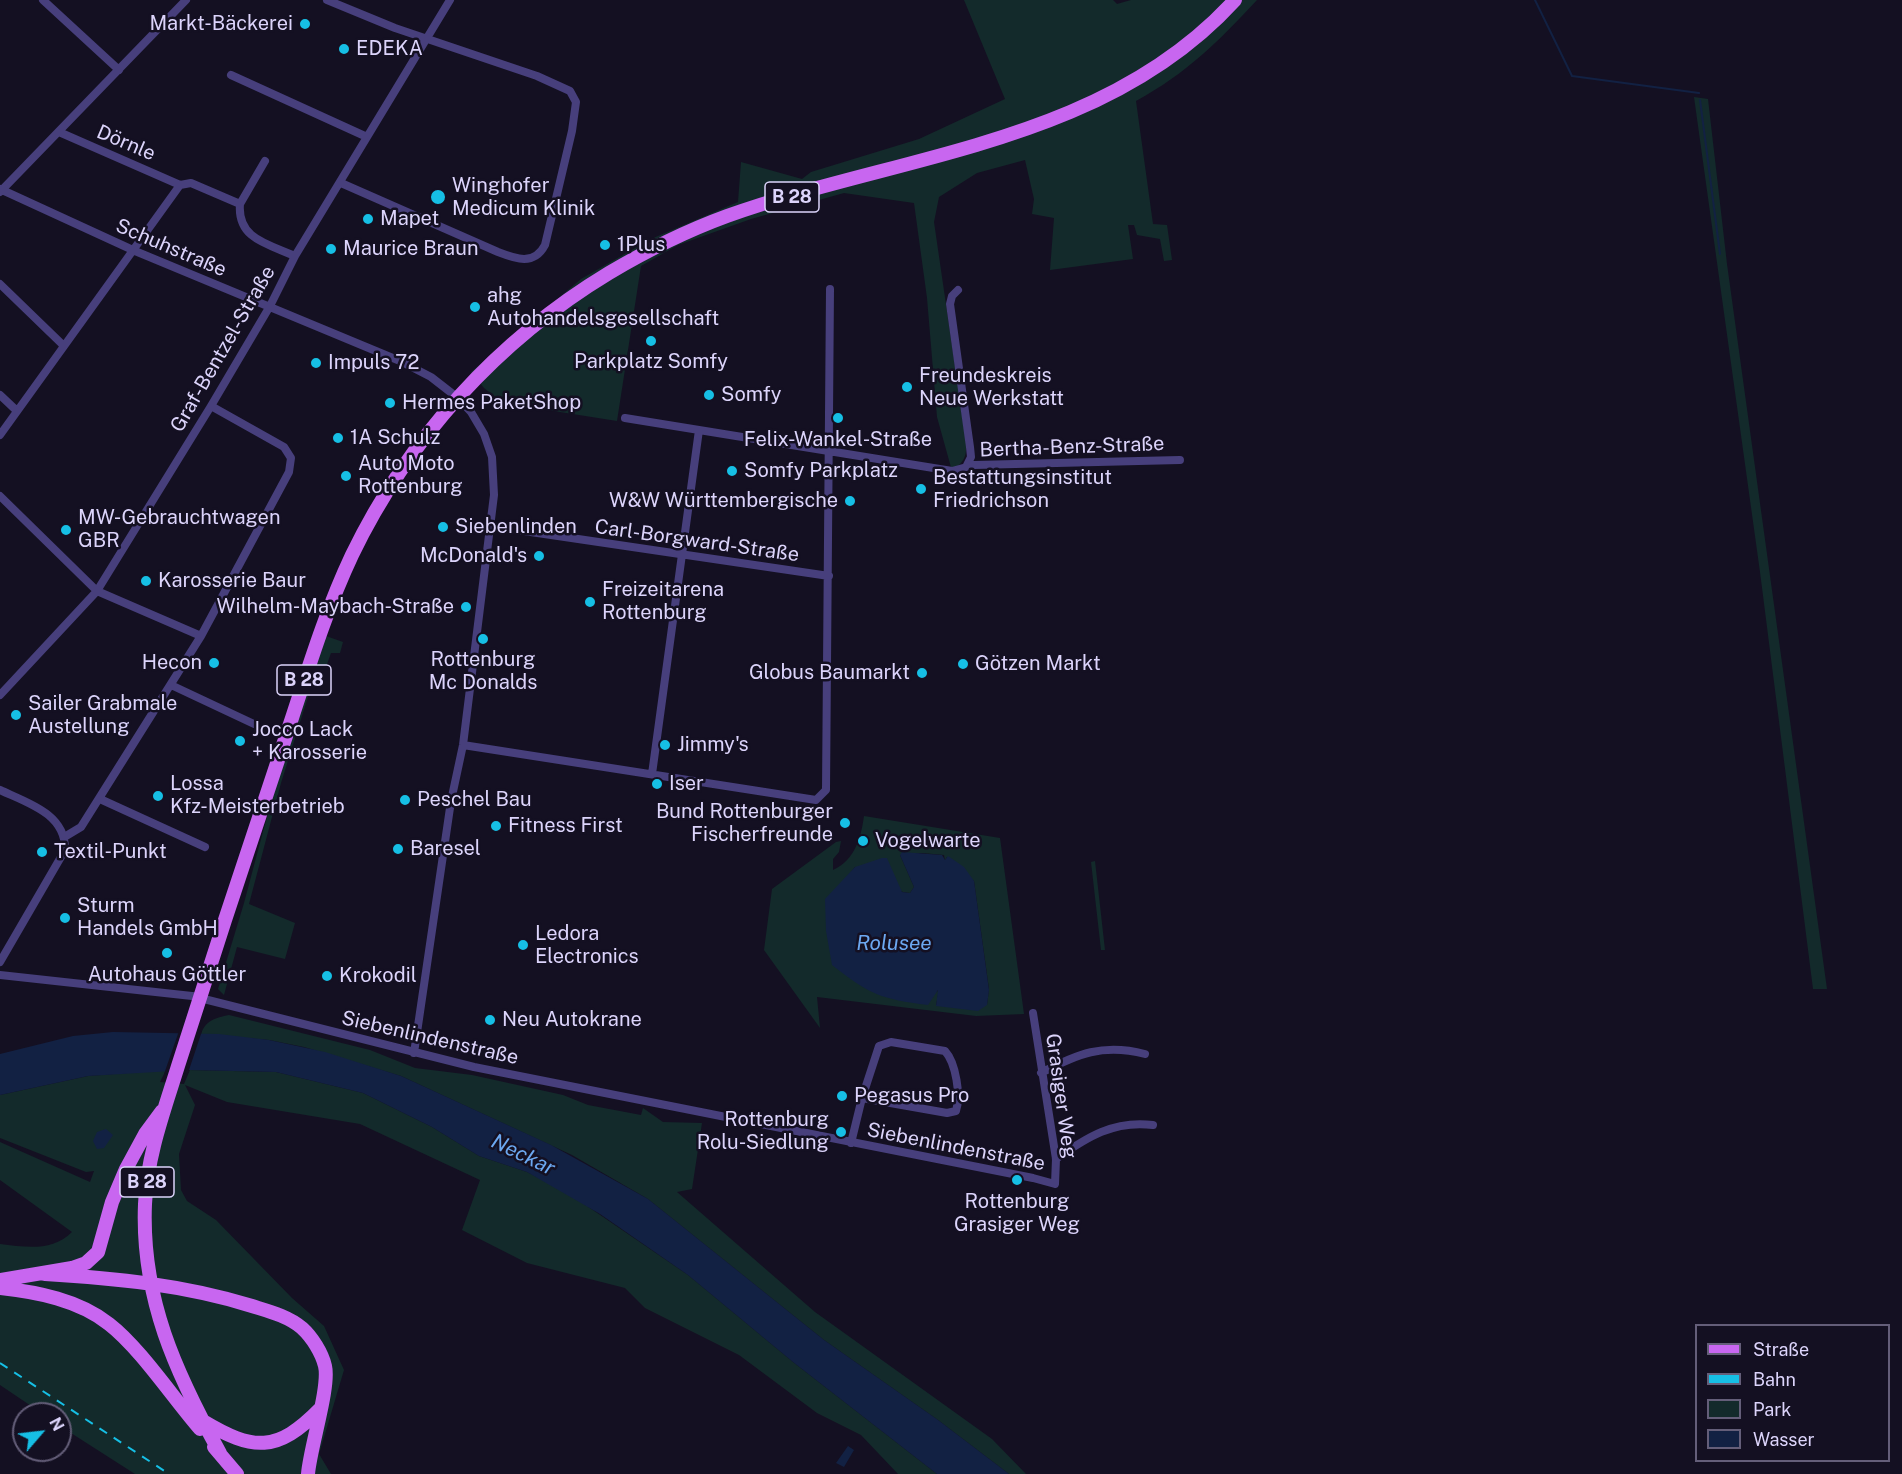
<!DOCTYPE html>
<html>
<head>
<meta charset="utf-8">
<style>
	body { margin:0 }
	#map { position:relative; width:1902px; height:1474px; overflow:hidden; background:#141022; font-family:"Public Sans",sans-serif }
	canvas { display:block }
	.legend { position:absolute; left:1695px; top:1324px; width:195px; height:138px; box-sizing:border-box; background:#141022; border:2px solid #645e79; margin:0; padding:8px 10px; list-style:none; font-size:18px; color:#dcd4fb }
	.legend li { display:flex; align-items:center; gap:12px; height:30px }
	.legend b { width:30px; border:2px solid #645e79 }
	.north { position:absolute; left:12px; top:1402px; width:60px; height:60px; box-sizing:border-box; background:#141022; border:2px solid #645e79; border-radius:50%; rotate:62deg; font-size:16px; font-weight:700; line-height:24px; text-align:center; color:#dcd4fb }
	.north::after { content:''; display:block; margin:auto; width:21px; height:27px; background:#16bfe5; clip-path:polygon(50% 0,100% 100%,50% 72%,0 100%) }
</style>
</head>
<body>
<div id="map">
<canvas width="1902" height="1474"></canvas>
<ul class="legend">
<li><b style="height:8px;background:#c866f0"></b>Straße</li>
<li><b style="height:8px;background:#16bfe5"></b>Bahn</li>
<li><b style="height:16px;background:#132a2b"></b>Park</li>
<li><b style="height:16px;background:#122143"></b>Wasser</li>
</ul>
<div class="north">N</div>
</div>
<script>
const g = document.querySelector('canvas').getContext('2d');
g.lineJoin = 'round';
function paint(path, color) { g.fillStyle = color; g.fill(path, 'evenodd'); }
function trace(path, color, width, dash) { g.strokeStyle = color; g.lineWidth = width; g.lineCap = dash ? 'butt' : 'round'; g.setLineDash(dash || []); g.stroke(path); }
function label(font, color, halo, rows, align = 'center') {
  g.font = font + ' "Public Sans",sans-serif'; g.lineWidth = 5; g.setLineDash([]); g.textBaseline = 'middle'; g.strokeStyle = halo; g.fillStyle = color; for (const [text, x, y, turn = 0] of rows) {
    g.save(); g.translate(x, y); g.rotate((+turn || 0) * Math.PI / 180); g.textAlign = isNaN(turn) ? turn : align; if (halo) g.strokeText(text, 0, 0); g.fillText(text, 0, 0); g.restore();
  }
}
const green = new Path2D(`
	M964 0H1113L1117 4 1131 0H1257C1218 42 1187 73 1136 101L1153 224 1167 225 1172 260 1164 261 1160 239 1137 235 1134 225H1128L1133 259 1050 270 1054 218 1032 214 1034 199 1025 160 977 173 939 197 934 222 966 442C967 457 964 462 952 471L937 417 927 298 914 203 844 193 751 219 678 245 641 266 617 421 503 403 484 388 471 372 581 279 651 239 738 202 741 162 802 179 811 172 919 139 1005 99Z
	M1694 97 1708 99 1727 264 1827 989H1813L1760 572Z
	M326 636 343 642 340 653H331L321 681 312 684 281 783 249 904 295 923 285 959 237 947 224 995 218 989 244 903 285 749Z
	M864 816 1000 838 1024 1014 976 1016 817 997 820 1028 764 950 772 889 836 842 841 841 839 852 833 859V870C855 860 861 838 864 816ZM922 853 944 855 945 860 947 857 974 881 989 989 987 1005H936L939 990 934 994 833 965 842 883 855 867 903 892 910 893 914 887 900 855Z
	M1095 861 1105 950H1101L1091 862Z
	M229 1015 370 1050 415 1068 472 1075 563 1095 588 1105 641 1115 643 1108 663 1122 702 1123 692 1189 677 1192 815 1312 992 1439 1026 1474H1009L938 1420 824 1340 648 1199 572 1155 401 1076 304 1047 269 1040 201 1034C206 1020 215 1018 229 1015Z
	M166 1070 160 1082 184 1084 190 1070 276 1072 363 1093 432 1127 479 1156 527 1172 568 1193 688 1275 793 1362 937 1474H898L861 1435 817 1413 739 1355 645 1308 625 1288 527 1263 462 1230 480 1180 360 1124 227 1102 185 1085 195 1105 179 1154 181 1190 187 1201 216 1220 292 1298 324 1326 344 1370 319 1454 331 1474H135L60 1426V1414H43L0 1385V1244C26 1247 52 1252 72 1232L0 1180V1142L90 1182 94 1171 86 1172 0 1138V1095L88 1076Z`);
const water = new Path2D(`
	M902 852 942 855 945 860 948 856 964 867 974 881 989 990 987 1005 978 1011 936 1006 938 990 928 1005C881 999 870 995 832 965L826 931 825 899 855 867 882 858H887L902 892 910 893 914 887 900 855Z
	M113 1032 219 1034 269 1040 325 1052 401 1076 551 1145 648 1199 824 1340 938 1420 1009 1474H937L793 1362 688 1275 600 1214 527 1172 479 1156 432 1127 363 1093 276 1072 190 1070 88 1076 0 1095V1054L73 1036Z
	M106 1129 113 1135 104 1148 97 1149 93 1141 97 1132Z
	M848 1446 854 1450 844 1467 836 1463Z`);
const pier = new Path2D(`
	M179 1031H202L188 1073 164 1074Z`);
const stream = new Path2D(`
	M1535 0 1572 76 1699 93
	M1700 100 1720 254`);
const street = new Path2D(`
	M43 0 119 70
	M327 0 395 28 537 76 570 91 576 102 572 131 545 245C534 266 516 259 498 252L341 183
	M231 75 367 137
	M180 185 191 183 240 204 265 161
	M0 189 135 251 400 361 431 377 458 398 471 412 484 434 492 457 494 495 463 745 451 801 414 1053
	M0 192 186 0
	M240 204C237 239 268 244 295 256
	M0 284 64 346
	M958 290 952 296 950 304 970 447 971 457 966 467
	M0 395 17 411
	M625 418 952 471 974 465 1180 460
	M0 435 180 185 59 132
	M0 496 97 591 201 636
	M490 526 829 576
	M171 685 254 724
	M0 695 97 591 211 406 270 306 295 256 450 0
	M463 745 816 800 826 790 830 289
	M652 774 699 430
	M0 790C28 803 66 814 65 850L0 962
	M100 799 205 847
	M66 836 81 827 201 636 289 472 291 458 284 447 211 406
	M0 975 192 996 474 1067 1033 1178 1055 1184 1056 1159 1033 1013
	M1041 1073C1077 1054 1103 1043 1145 1054
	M851 1143 862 1098 879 1046 891 1042 945 1051C956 1063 961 1096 956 1111L947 1113 862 1098
	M1056 1159C1087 1137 1114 1120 1153 1125`);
const primary = new Path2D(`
	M45 1274C114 1278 185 1285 252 1306 268 1311 288 1316 302 1328 312 1337 322 1353 325 1366 330 1387 310 1448 308 1474
	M0 1280 72 1268 86 1263 98 1252 112 1202 126 1169 145 1134 162 1111
	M0 1288C37 1292 79 1300 109 1324 140 1348 173 1398 200 1429
	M203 1421C253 1451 277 1453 320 1409
	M214 1447 237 1474
	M220 1453C176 1373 141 1298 145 1204 147 1156 164 1111 178 1066 194 1017 209 969 225 920 247 853 270 785 292 718 310 663 327 608 352 555 408 439 498 340 609 273 646 251 686 231 727 216 900 154 1104 144 1235 0`);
const rail = new Path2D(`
	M0 1363 169 1474`);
const markers = [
	[305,24,6,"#16bfe5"],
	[344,49,6,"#16bfe5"],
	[438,197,8,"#16bfe5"],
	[368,219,6,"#16bfe5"],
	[605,245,6,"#16bfe5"],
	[331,249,6,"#16bfe5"],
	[475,307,6,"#16bfe5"],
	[651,341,6,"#16bfe5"],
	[316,363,6,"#16bfe5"],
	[907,387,6,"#16bfe5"],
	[709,395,6,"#16bfe5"],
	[390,403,6,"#16bfe5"],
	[838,418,6,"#16bfe5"],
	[338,438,6,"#16bfe5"],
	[732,471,6,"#16bfe5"],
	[346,476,6,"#16bfe5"],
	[921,489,6,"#16bfe5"],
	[850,501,6,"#16bfe5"],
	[443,527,6,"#16bfe5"],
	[66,530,6,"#16bfe5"],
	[539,556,6,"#16bfe5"],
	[146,581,6,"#16bfe5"],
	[590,602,6,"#16bfe5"],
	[466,607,6,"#16bfe5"],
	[483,639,6,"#16bfe5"],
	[214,663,6,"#16bfe5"],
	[963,664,6,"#16bfe5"],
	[922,673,6,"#16bfe5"],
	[16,715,6,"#16bfe5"],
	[240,741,6,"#16bfe5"],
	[665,745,6,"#16bfe5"],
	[657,784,6,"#16bfe5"],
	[158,796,6,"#16bfe5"],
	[405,800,6,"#16bfe5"],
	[845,823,6,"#16bfe5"],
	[496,826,6,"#16bfe5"],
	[863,841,6,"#16bfe5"],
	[398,849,6,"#16bfe5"],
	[42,852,6,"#16bfe5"],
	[65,918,6,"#16bfe5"],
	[523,945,6,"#16bfe5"],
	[167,953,6,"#16bfe5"],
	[327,976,6,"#16bfe5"],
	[490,1020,6,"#16bfe5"],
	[842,1096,6,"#16bfe5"],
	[841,1132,6,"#16bfe5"],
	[1017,1180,6,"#16bfe5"]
];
const shields = [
	[792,197,54],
	[304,680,54],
	[147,1182,54]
];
const shieldNames = [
	["B 28",792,197],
	["B 28",304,680],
	["B 28",147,1182]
];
const poiNames = [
	["Markt-Bäckerei",293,24,"right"],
	["EDEKA",356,49],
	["Winghofer",452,186],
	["Medicum Klinik",452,209],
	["Mapet",380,219],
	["1Plus",617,245],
	["Maurice Braun",343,249],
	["ahg",487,296],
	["Autohandelsgesellschaft",487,319],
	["Parkplatz Somfy",651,362,"center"],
	["Impuls 72",328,363],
	["Freundeskreis",919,376],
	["Neue Werkstatt",919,399],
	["Somfy",721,395],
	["Hermes PaketShop",402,403],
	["1A Schulz",350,438],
	["Felix-Wankel-Straße",838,440,"center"],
	["Auto Moto",358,464],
	["Rottenburg",358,487],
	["Somfy Parkplatz",744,471],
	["Bestattungsinstitut",933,478],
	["Friedrichson",933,501],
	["W&W Württembergische",838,501,"right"],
	["MW-Gebrauchtwagen",78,518],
	["GBR",78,541],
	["Siebenlinden",455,527],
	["McDonald's",527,556,"right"],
	["Karosserie Baur",158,581],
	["Freizeitarena",602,590],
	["Rottenburg",602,613],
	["Wilhelm-Maybach-Straße",454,607,"right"],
	["Rottenburg",483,660,"center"],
	["Mc Donalds",483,683,"center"],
	["Hecon",202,663,"right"],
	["Götzen Markt",975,664],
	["Globus Baumarkt",910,673,"right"],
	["Sailer Grabmale",28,704],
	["Austellung",28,727],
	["Jocco Lack",252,730],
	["+ Karosserie",252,753],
	["Jimmy's",677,745],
	["Lossa",170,784],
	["Kfz-Meisterbetrieb",170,807],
	["Iser",669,784],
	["Peschel Bau",417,800],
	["Bund Rottenburger",833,812,"right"],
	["Fischerfreunde",833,835,"right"],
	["Fitness First",508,826],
	["Vogelwarte",875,841],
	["Baresel",410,849],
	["Textil-Punkt",54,852],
	["Sturm",77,906],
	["Handels GmbH",77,929],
	["Ledora",535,934],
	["Electronics",535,957],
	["Autohaus Göttler",167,975,"center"],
	["Krokodil",339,976],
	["Neu Autokrane",502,1020],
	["Pegasus Pro",854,1096],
	["Rottenburg",829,1120,"right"],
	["Rolu-Siedlung",829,1143,"right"],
	["Rottenburg",1017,1202,"center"],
	["Grasiger Weg",1017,1225,"center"]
];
const streetNames = [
	["Dörnle",126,143,23],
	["Schuhstraße",171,248,23],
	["Graf-Bentzel-Straße",223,349,-60],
	["Bertha-Benz-Straße",1072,447,-2],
	["Carl-Borgward-Straße",697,541,8],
	["Siebenlindenstraße",430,1038,13],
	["Grasiger Weg",1061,1096,82],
	["Siebenlindenstraße",956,1147,11]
];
const waterNames = [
	["Rolusee",894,944],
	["Neckar",523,1155,26]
];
paint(green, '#132a2b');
paint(water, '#122143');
paint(pier, '#141022');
trace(stream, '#122143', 2);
trace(street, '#473f7c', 8);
trace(primary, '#c866f0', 14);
trace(rail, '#16bfe5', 2, [9, 8]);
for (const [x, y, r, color] of markers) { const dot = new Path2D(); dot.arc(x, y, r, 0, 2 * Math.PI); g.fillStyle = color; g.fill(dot); trace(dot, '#141022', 2); }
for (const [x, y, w] of shields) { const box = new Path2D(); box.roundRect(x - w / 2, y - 15, w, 30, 4.5); g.fillStyle = '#141022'; g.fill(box); trace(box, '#dcd4fb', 1.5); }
label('bold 18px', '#dcd4fb', null, shieldNames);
label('20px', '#dcd4fb', '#141022', poiNames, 'left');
label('20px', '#dcd4fb', '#141022', streetNames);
label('italic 21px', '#6ca8f1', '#141022', waterNames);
</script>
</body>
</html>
